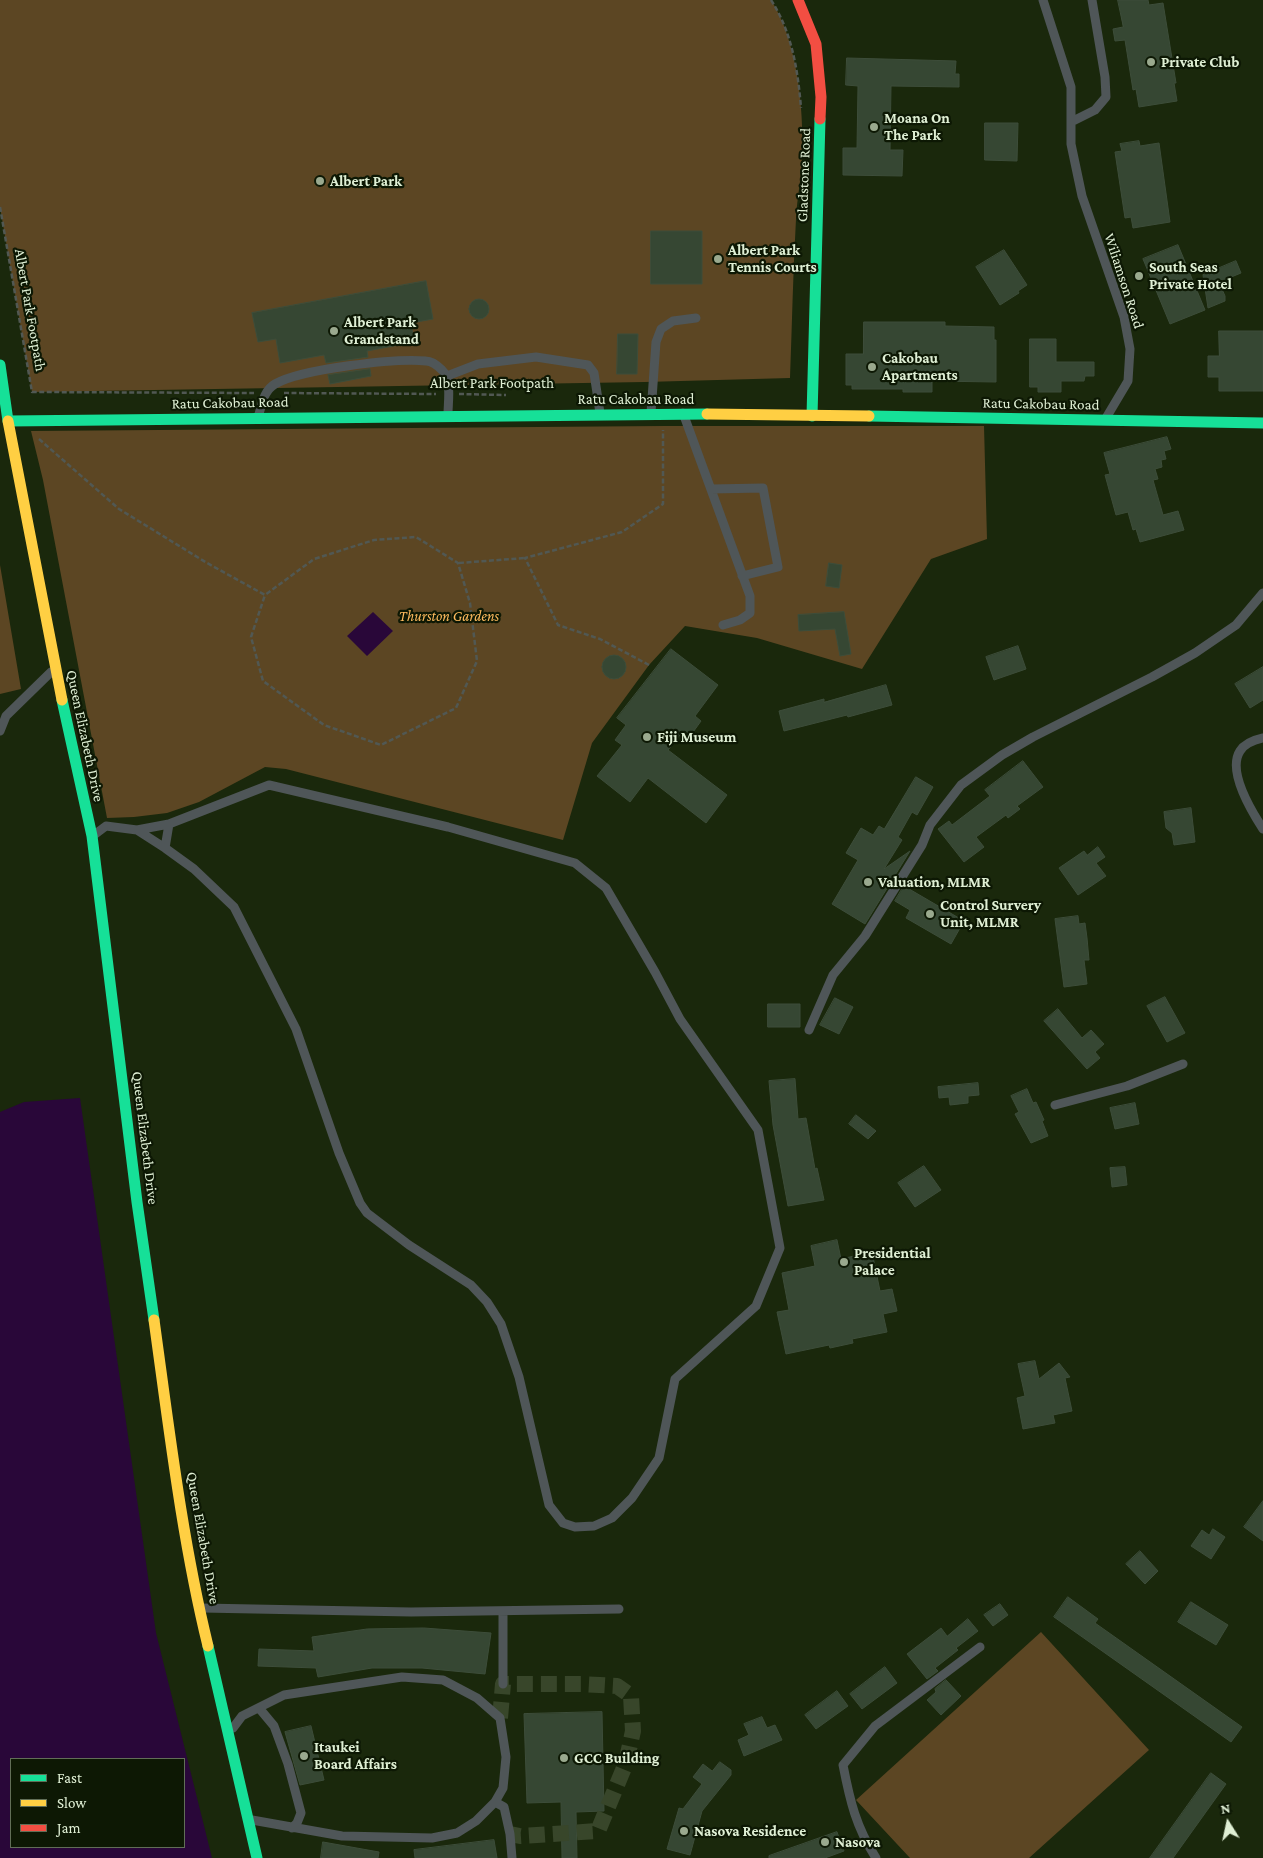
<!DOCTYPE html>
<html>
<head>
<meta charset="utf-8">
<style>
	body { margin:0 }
	#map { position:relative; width:1263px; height:1858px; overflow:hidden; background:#1a280c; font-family:"Crimson Pro",serif }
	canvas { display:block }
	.legend { position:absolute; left:10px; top:1758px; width:175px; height:90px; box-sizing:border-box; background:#0d1804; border:1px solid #616e57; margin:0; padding:6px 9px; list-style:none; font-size:15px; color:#dfefd4 }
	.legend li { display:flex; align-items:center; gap:10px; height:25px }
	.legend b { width:25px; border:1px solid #616e57 }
	.north { position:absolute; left:1203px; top:1798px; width:50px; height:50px; -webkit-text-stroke:4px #0d1804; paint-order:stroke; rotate:350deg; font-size:14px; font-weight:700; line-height:20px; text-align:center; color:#dfefd4 }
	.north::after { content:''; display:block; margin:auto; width:18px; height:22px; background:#dfefd4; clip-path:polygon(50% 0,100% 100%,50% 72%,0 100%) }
</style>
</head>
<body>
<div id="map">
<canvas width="1263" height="1858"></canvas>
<ul class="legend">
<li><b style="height:6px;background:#16e098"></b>Fast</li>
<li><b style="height:6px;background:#ffcf43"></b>Slow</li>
<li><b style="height:6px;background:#f24e42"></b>Jam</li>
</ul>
<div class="north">N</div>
</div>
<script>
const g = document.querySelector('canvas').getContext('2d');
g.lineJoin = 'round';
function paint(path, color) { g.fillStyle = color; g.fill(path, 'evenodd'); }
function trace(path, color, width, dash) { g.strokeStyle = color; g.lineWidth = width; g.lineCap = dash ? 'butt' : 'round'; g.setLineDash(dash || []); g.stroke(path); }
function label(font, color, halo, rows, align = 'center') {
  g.font = font + ' "Crimson Pro",serif'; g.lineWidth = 4.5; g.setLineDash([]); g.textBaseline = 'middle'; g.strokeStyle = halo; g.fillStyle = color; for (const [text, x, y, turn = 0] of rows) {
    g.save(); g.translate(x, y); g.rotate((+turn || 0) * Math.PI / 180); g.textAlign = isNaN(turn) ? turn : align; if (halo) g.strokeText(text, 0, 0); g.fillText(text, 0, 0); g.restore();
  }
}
const green = new Path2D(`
	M0 0H771C797 40 804 108 802 154 802 176 797 197 796 219 793 272 792 325 790 378L645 382 32 392 0 207Z
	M663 426H984L987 539 931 559 862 669 757 638 685 626 649 665 592 743 563 840 286 769 265 767 199 802 167 813 134 817 107 818 43 480 31 431Z
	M0 565 21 689 0 694Z
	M1041 1632 1149 1750 1029 1858H910L856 1800Z`);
const water = new Path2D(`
	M373 612 393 631 367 656 347 636Z
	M80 1098 156 1633 212 1858H0V1112L24 1102ZM184 1759V1847H11V1759Z`);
const building = new Path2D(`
	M1118 0H1148L1149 5 1163 3 1176 83H1174L1177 101 1139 107 1136 89 1133 90 1125 40 1115 41 1113 29 1123 27Z
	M847 58 956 61 955 74H959V87L891 86 890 150H903L902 176 843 175V148H857L858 86 846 85Z
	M985 123H1018L1017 161 985 160Z
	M1139 141 1140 146 1159 143 1170 222 1133 228 1131 217 1125 218 1115 152 1122 151 1120 144Z
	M651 231H702V284H651Z
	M1178 245 1205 310 1170 324 1143 259Z
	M1004 250 1027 285 1018 291 1019 293 1000 305 976 267Z
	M1236 261 1241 273 1219 282 1225 296V301L1208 308 1203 275Z
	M426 281 433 319 411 323 414 342 367 351 368 357 326 363 324 355 280 363 276 339 258 342 252 313Z
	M469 309a10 10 0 1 1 20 0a10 10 0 1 1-20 0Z
	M864 322H945V326L994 327V340H996V382L932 381V392H903V389H852V385H846V354H863Z
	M1219 331H1263V391H1219V377H1208V356H1219Z
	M618 334H638L637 374H617Z
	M1030 339H1056V362H1094V376H1085L1084 381H1061V392H1038V387H1030Z
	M370 369 371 376 330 384 328 375Z
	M1167 437 1171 449 1164 451 1166 459 1161 460 1162 467 1155 469 1158 479 1153 480 1163 515 1178 511 1184 530 1140 542 1136 529 1133 530 1128 512 1116 515 1105 475 1110 474 1104 453Z
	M829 563 842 565 839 588 826 586Z
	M844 612 851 654 840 656 835 629 799 631 798 615Z
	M1018 646 1026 669 994 680 986 657Z
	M671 649 718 685 695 716 701 721 691 735 684 730 668 750 727 795 706 823 648 778 630 802 597 776 622 745 615 740 626 725 617 718Z
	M602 667a12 12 0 1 1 24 0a12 12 0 1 1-24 0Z
	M1263 667V700L1250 708 1235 684Z
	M886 685 892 705 848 717 847 715 784 731 779 711 824 699V702Z
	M1023 761 1043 787 1017 806 1020 809 1008 818 1006 815 976 837 984 847 964 862 938 829 949 821 952 825 990 796 985 790Z
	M916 777 933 787 917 815 912 812 898 837 902 840 884 869 910 851 865 924 832 904 858 860 846 853 861 828 873 835 879 826 884 829Z
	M1191 808 1195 842 1174 845 1172 833 1166 828 1164 812Z
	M1098 847 1105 857 1096 863 1106 876 1078 895 1059 868 1084 851 1087 855Z
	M904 886 964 921 951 944 906 918 910 910 895 901Z
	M1078 916 1079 924 1085 923 1087 938 1089 960H1084L1087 984 1064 987 1055 919Z
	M1165 997 1185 1033 1167 1042 1147 1006Z
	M835 998 853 1007 839 1034 820 1025Z
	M768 1004H800V1027H768Z
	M1058 1009 1082 1038 1091 1030 1104 1044 1095 1052 1100 1058 1087 1069 1044 1021Z
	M795 1079 798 1119 806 1118 815 1169 817 1168 824 1200 788 1206 773 1125 769 1081Z
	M978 1083 979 1095 968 1096V1103L950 1105 949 1097 939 1098 938 1087Z
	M1027 1089 1033 1103 1036 1102 1044 1120 1042 1121 1048 1136 1031 1143 1015 1114 1019 1112 1011 1096Z
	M1135 1103 1139 1124 1115 1129 1110 1108Z
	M856 1115 876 1131 868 1139 849 1124Z
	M924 1166 941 1190 915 1207 898 1183Z
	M1125 1167 1127 1185 1112 1187 1110 1168Z
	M837 1240 841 1259 872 1252 880 1291 892 1289 897 1311 883 1314 887 1332 852 1339 853 1343 830 1348 829 1345 786 1354 777 1312 789 1310 782 1273 815 1266 811 1246Z
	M1035 1361 1039 1379 1059 1363 1070 1377 1065 1378 1072 1411 1053 1415 1055 1423 1023 1429 1017 1398 1025 1396 1018 1364Z
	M1263 1501V1541L1244 1527Z
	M1213 1529 1225 1537 1211 1559 1191 1546 1202 1530 1209 1535Z
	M1140 1551 1158 1571 1145 1584 1126 1564Z
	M1068 1597 1098 1619 1095 1623 1242 1727 1231 1742 1054 1617Z
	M1191 1602 1228 1625 1216 1645 1178 1622Z
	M1000 1604 1008 1615 993 1626 984 1615Z
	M968 1619 978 1631 956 1648 958 1650 935 1668 938 1671 927 1679 907 1654 941 1628 947 1636Z
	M424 1628 491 1633 485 1674 422 1668H372L318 1677 316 1668 258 1666 259 1649 314 1651 312 1637 367 1629Z
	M885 1667 897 1683 862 1709 850 1694Z
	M946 1680 961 1696 941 1715 927 1700 936 1692 935 1689Z
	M837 1691 848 1706 816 1729 805 1715Z
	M602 1712 604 1811 576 1812 577 1858H562L561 1802 527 1803 524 1714Z
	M762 1717 767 1728 775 1725 782 1740 744 1756 738 1740 749 1735 744 1724Z
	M311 1726 324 1780 300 1785 285 1732Z
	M720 1762 731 1770V1775L702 1811 690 1855 667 1849 679 1808 683 1809 702 1784 693 1777 703 1764 712 1771Z
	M1211 1773 1226 1784 1173 1858H1150Z
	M837 1832 844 1851 825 1858H769V1856Z
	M494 1840 497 1858H415L414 1850Z
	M323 1842 379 1852 378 1858H321Z`);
const streetTunnel = new Path2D(`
	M500 1718 503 1684H582L617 1686 631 1696 633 1731 626 1763 598 1831 520 1836 510 1834`);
const path = new Path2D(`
	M771 0C792 32 798 71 801 108
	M0 207 32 392 254 393
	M284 393 436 394
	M459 394 506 395
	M39 439 119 509 207 563 265 595 314 559 374 540 416 537 458 563 470 603 477 661 456 708 381 745 324 725 263 681 251 637 265 595
	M459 563 525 558
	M649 665 600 639 558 625 525 558 622 532 663 504V430`);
const lane = new Path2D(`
	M1043 0 1071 87V144L1082 196 1124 317 1130 349 1128 381 1106 418
	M1071 122 1095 110 1106 97 1105 77 1092 0
	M447 376 478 364 536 357 588 365 594 373 600 413
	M651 413 656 342 661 329 673 321 696 318
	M683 413 750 596V613L740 620 723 625
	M258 417C262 406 263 391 275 384 301 369 395 358 426 361 431 361 438 366 442 370 452 379 448 402 448 414
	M711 489 763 488 778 567 742 576
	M0 731 6 716 51 672
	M1263 738C1254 740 1245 743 1240 751 1227 771 1252 812 1263 829
	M94 835 106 826 137 830 169 824 269 785 448 827 575 863 606 888 655 972 680 1019 758 1130 780 1248 756 1306 675 1379 659 1458 632 1498 612 1518 594 1526 575 1527 563 1523 549 1505 519 1377 501 1324 487 1302 471 1285 409 1245 367 1213 360 1203 339 1153 296 1029 234 907 194 869 165 848 137 830
	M165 848 169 824
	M809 1030 833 975 865 936 922 845 930 825 961 785 1002 755 1033 737 1152 677 1195 653 1236 625 1263 593
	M1055 1105 1127 1086 1183 1064
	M202 1608 411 1612 619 1609
	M503 1684V1611
	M259 1708 274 1726 288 1764 301 1813 297 1823 292 1828
	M233 1728 242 1716 284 1695 402 1677 443 1680 477 1698 500 1718 506 1757 503 1788 495 1802 476 1821 457 1833 432 1838 342 1836 252 1820
	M495 1802 504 1807 510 1834 512 1858
	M876 1858C856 1827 850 1801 843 1765L875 1726 980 1647`);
const fast = new Path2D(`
	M0 365 8 421
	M812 416 820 119
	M869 416 1263 423
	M8 421 707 414
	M62 700 92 836 137 1202 154 1320
	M208 1646 257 1858`);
const slow = new Path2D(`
	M707 414 869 416
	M8 421 62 700
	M154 1320C169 1428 182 1540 208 1646`);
const jam = new Path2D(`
	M798 0 816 44 821 97 820 119`);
const markers = [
	[1151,62,5,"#9aa98e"],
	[874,127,5,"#9aa98e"],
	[320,181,5,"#9aa98e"],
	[718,259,5,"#9aa98e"],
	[1139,276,5,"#9aa98e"],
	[334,331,5,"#9aa98e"],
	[872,367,5,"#9aa98e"],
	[647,737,5,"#9aa98e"],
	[868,882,5,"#9aa98e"],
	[930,914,5,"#9aa98e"],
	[844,1262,5,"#9aa98e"],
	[304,1756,5,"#9aa98e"],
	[564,1758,5,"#9aa98e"],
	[684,1831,5,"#9aa98e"],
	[825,1842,5,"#9aa98e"]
];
const poiNames = [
	["Private Club",1161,62],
	["Moana On",884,118],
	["The Park",884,135],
	["Albert Park",330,181],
	["Albert Park",728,250],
	["Tennis Courts",728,267],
	["South Seas",1149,267],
	["Private Hotel",1149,284],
	["Albert Park",344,322],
	["Grandstand",344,339],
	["Cakobau",882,358],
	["Apartments",882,375],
	["Fiji Museum",657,737],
	["Valuation, MLMR",878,882],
	["Control Survery",940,905],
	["Unit, MLMR",940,922],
	["Presidential",854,1253],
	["Palace",854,1270],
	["Itaukei",314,1747],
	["Board Affairs",314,1764],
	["GCC Building",574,1758],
	["Nasova Residence",694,1831],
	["Nasova",835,1842]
];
const streetNames = [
	["Gladstone Road",804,175,-88],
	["Wiliamson Road",1124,281,72],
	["Albert Park Footpath",30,310,80],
	["Albert Park Footpath",492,383],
	["Ratu Cakobau Road",636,399],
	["Ratu Cakobau Road",230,403,-1],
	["Ratu Cakobau Road",1041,404,1],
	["Queen Elizabeth Drive",85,736,78],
	["Queen Elizabeth Drive",145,1138,83],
	["Queen Elizabeth Drive",203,1538,80]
];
const parkNames = [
	["Thurston Gardens",449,616]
];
paint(green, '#5c4623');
paint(water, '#290739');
paint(building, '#364733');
trace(building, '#3d4d3a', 1);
trace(streetTunnel, '#38462a', 16, [16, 8]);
trace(path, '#515853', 2.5, [5, 2.5]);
trace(lane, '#4f5658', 9);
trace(fast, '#16e098', 11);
trace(slow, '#ffcf43', 11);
trace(jam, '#f24e42', 11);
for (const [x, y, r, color] of markers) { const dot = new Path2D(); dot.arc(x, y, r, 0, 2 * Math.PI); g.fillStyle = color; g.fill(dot); trace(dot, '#0d1804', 2); }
label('bold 15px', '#dfefd4', '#0d1804', poiNames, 'left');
label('15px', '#dfefd4', '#0d1804', streetNames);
label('italic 15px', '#feba5e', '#0d1804', parkNames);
</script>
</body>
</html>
